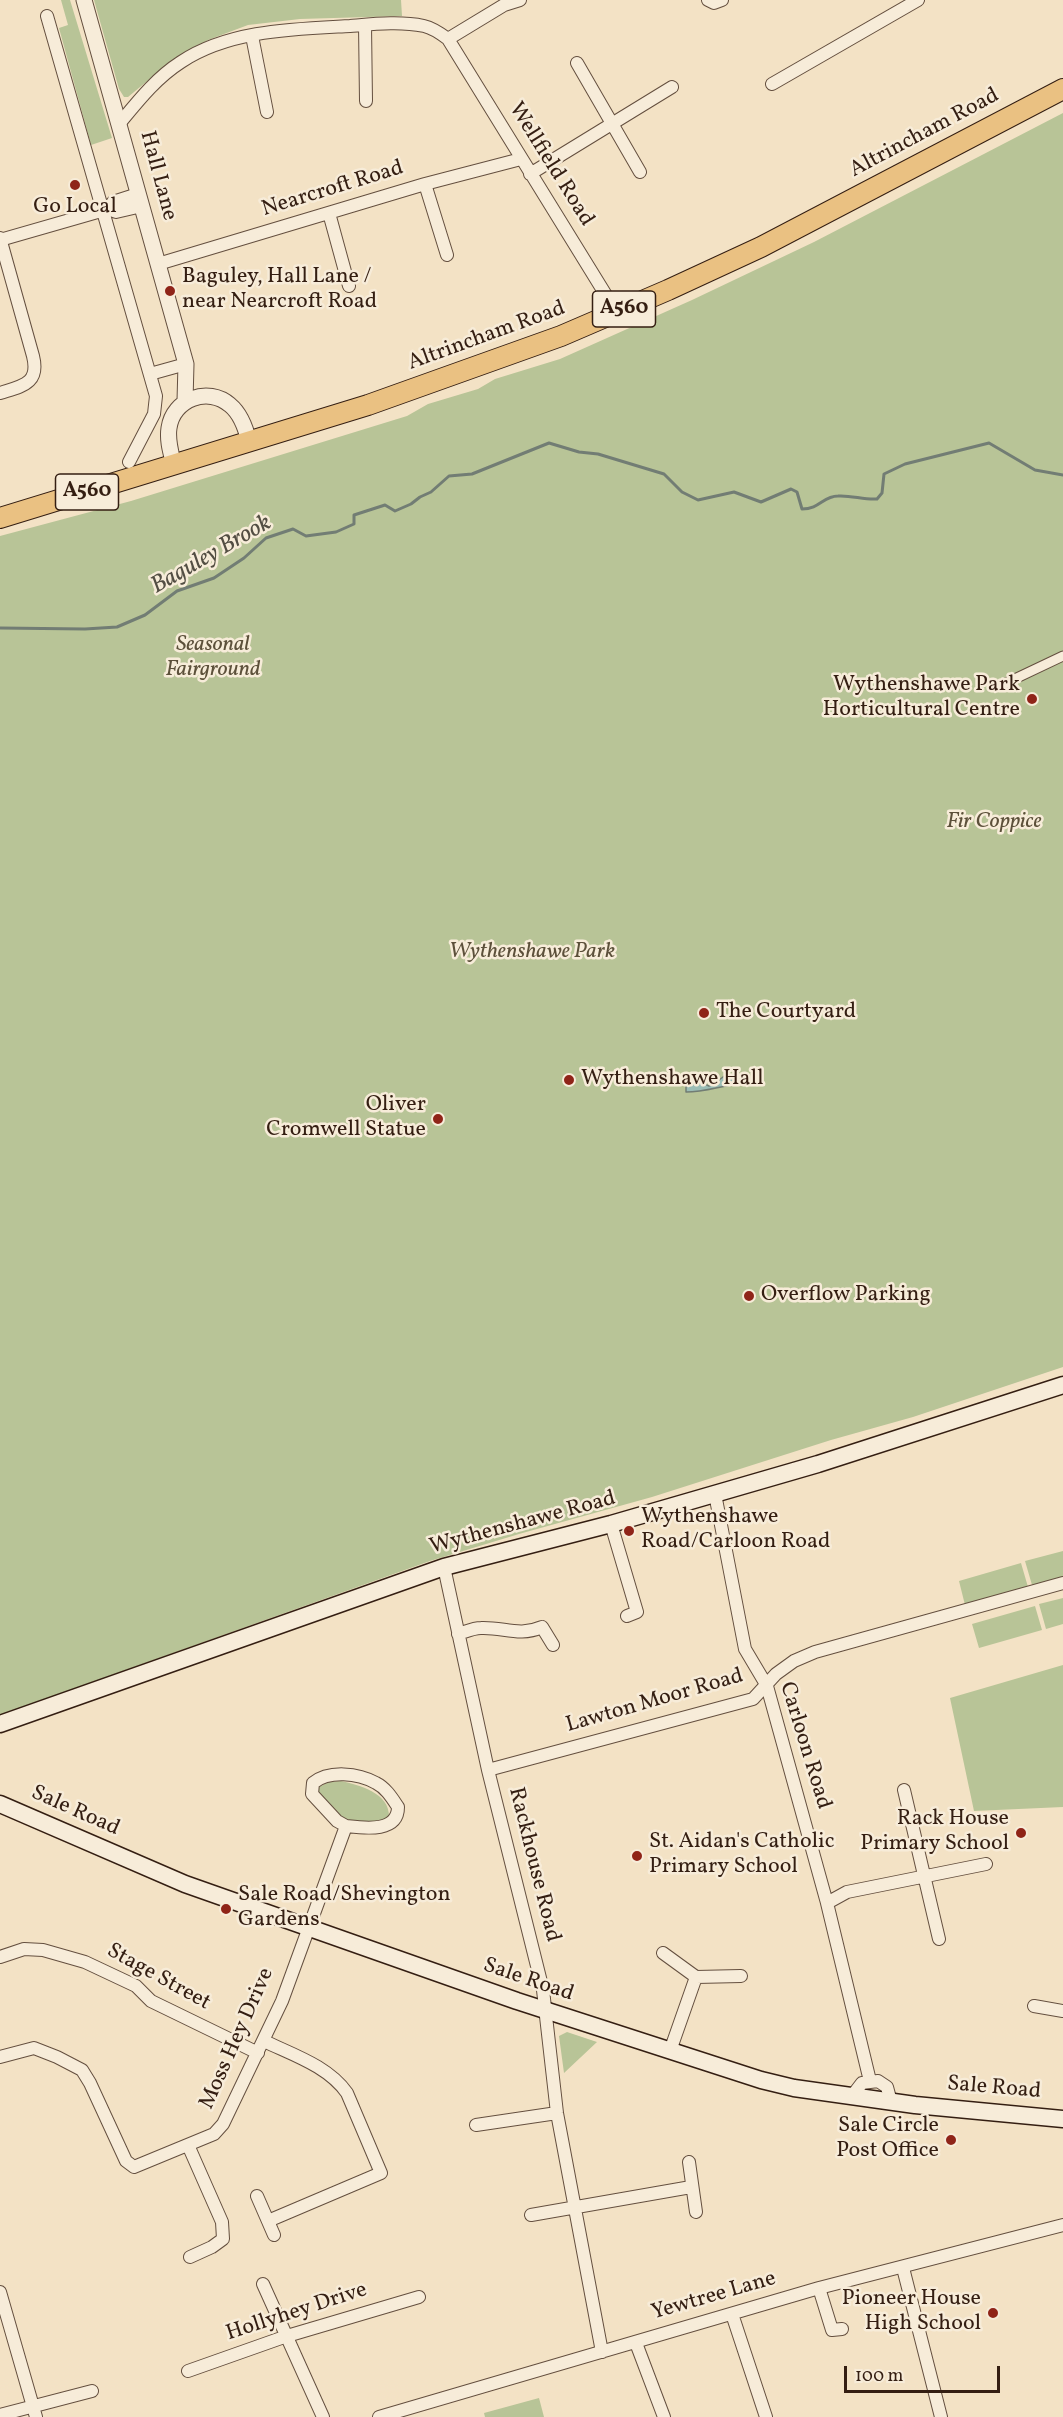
<!DOCTYPE html>
<html>
<head>
<meta charset="utf-8">
<style>
	body { margin:0 }
	#map { position:relative; width:1063px; height:2417px; overflow:hidden; background:#f3e2c5; font-family:Vollkorn,serif }
	canvas { display:block }
	.scale { position:absolute; left:844px; top:2366px; width:156px; height:27px; box-sizing:border-box; border:3px solid #341e12; border-top:0; padding-left:8px; font-size:18px; line-height:21px; white-space:nowrap; color:#341e12; -webkit-text-stroke:4px #f7ecd9; paint-order:stroke }
</style>
</head>
<body>
<div id="map">
<canvas width="1063" height="2417"></canvas>
<div class="scale">100 m</div>
</div>
<script>
const g = document.querySelector('canvas').getContext('2d');
g.lineJoin = 'round';
function paint(path, color) { g.fillStyle = color; g.fill(path, 'evenodd'); }
function trace(path, color, width, dash) { g.strokeStyle = color; g.lineWidth = width; g.lineCap = dash ? 'butt' : 'round'; g.setLineDash(dash || []); g.stroke(path); }
function label(font, color, halo, rows, align = 'center') {
  g.font = font + ' Vollkorn,serif'; g.lineWidth = 5; g.setLineDash([]); g.textBaseline = 'middle'; g.strokeStyle = halo; g.fillStyle = color; for (const [text, x, y, turn = 0] of rows) {
    g.save(); g.translate(x, y); g.rotate((+turn || 0) * Math.PI / 180); g.textAlign = isNaN(turn) ? turn : align; if (halo) g.strokeText(text, 0, 0); g.fillText(text, 0, 0); g.restore();
  }
}
const green = new Path2D(`
	M61 0H70L112 138 91 145 59 28 68 25Z
	M94 0H401L402 16 300 19 248 25 208 40 169 63 128 97H124L119 89Z
	M1063 113V1367L913 1417 831 1440 652 1497 519 1534 430 1561 0 1715V536L131 501 407 416 428 404 478 389 495 379 560 359 692 300 814 242Z
	M1063 1551V1577L1032 1585 1025 1561Z
	M1021 1563 1028 1587 965 1605 959 1581Z
	M1063 1598V1624L1046 1629 1039 1604Z
	M1035 1606 1042 1630 979 1648 972 1624Z
	M1063 1665V1807L974 1811 950 1698Z
	M341 1781C359 1785 390 1793 389 1817 383 1822 378 1821 370 1822 348 1824 322 1812 317 1788L329 1782Z
	M567 2032 597 2042 564 2073 559 2036Z
	M539 2398 544 2417H485L484 2413Z`);
const water = new Path2D(`
	M727 1074 739 1081 738 1084C720 1086 705 1092 686 1092V1086C694 1081 701 1081 709 1086L713 1084 714 1078 719 1080Z`);
const stream = new Path2D(`
	M0 628 85 629 117 627 145 615 177 591 214 578 244 558 266 538 293 529 306 536 336 532 354 524V515L385 505 395 511 411 504 420 497 431 492 449 476 472 474 549 443 579 452 598 454 664 474 682 492 698 500 734 492 761 502 791 489 797 492 802 509C820 509 823 496 838 496 851 495 864 500 877 499L882 493 884 474 905 464 989 443 1035 470 1063 475`);
const pedestrian = new Path2D(`
	M1004 684 1063 656`);
const minor = new Path2D(`
	M708 0 714 3 722 0
	M47 16 156 396 154 414 129 462
	M365 25 366 101
	M252 36 267 112
	M448 39 504 5 520 0
	M577 63 640 172
	M772 84 918 0
	M119 124C138 101 156 78 181 62 229 30 294 29 350 26 374 24 400 21 424 26 433 28 440 33 448 39L617 313
	M530 174 672 87
	M425 184 447 255
	M108 209 113 202 138 194
	M329 213 349 286
	M0 238 33 356C40 384 22 386 0 393
	M0 240 108 209 116 212 142 206
	M158 264 425 184 521 159
	M150 374 186 364
	M715 1494 745 1649 767 1686 827 1903 870 2081
	M611 1524 637 1612 627 1616
	M444 1567 488 1770 543 1990 557 2113 602 2352
	M458 1634C465 1632 473 1628 481 1628 504 1627 519 1637 542 1627L553 1645
	M488 1770 753 1699 776 1674 794 1661 815 1652 1063 1583
	M904 1790 939 1939
	M827 1903 847 1892 986 1864
	M663 1953 696 1977
	M0 1957 24 1949 43 1950 85 1962 136 1986 151 2001 258 2053
	M1034 2006 1063 2011
	M264 2041C293 2055 328 2066 347 2093L381 2173 268 2221
	M670 2051 696 1977 741 1976
	M0 2057 34 2048 57 2057 82 2070 90 2083 126 2161 134 2167 214 2134 223 2124 282 2001 346 1826C364 1828 398 1833 398 1807 392 1798 386 1788 376 1783 358 1773 329 1770 313 1783L312 1794 337 1821 346 1826
	M852 2096 862 2083 878 2081 887 2087 891 2102
	M476 2125 557 2113
	M188 2145 222 2222 223 2239 212 2247 190 2257
	M689 2162 696 2212
	M257 2196 274 2235
	M531 2215 691 2187
	M903 2268 941 2417
	M263 2284 323 2417
	M819 2288 832 2330 842 2329
	M0 2292 36 2417
	M732 2314 766 2417
	M636 2343 664 2417
	M188 2371 287 2336 419 2297
	M0 2415 92 2391
	M379 2417 819 2288 1063 2225`);
const tertiary = new Path2D(`
	M84 0 186 364 185 401
	M174 465C171 453 167 441 169 428 173 399 208 386 230 405 241 414 246 429 249 442`);
const secondary = new Path2D(`
	M0 1724 444 1567 611 1524 818 1464 1063 1385
	M0 1804 185 1884 517 2001 761 2080 794 2088 915 2105 1063 2119`);
const trunk = new Path2D(`
	M0 518 368 405 561 336 668 290 761 247 1063 89`);
const markers = [
	[75,185,6,"#8f2418"],
	[170,291,6,"#8f2418"],
	[1032,699,6,"#8f2418"],
	[704,1013,6,"#8f2418"],
	[569,1080,6,"#8f2418"],
	[438,1119,6,"#8f2418"],
	[749,1296,6,"#8f2418"],
	[629,1531,6,"#8f2418"],
	[1021,1833,6,"#8f2418"],
	[637,1856,6,"#8f2418"],
	[226,1909,6,"#8f2418"],
	[951,2140,6,"#8f2418"],
	[993,2313,6,"#8f2418"]
];
const shields = [
	[624,309,63],
	[87,492,63]
];
const shieldNames = [
	["A560",624,309],
	["A560",87,492]
];
const streetNames = [
	["Altrincham Road",925,134,-28],
	["Wellfield Road",550,165,58],
	["Hall Lane",157,176,75],
	["Nearcroft Road",333,190,-17],
	["Altrincham Road",487,337,-20],
	["Wythenshawe Road",523,1524,-15],
	["Lawton Moor Road",655,1702,-16],
	["Carloon Road",804,1746,73],
	["Sale Road",75,1812,24],
	["Rackhouse Road",533,1865,76],
	["Stage Street",158,1978,29],
	["Sale Road",528,1981,19],
	["Moss Hey Drive",238,2039,-66],
	["Sale Road",994,2089,5],
	["Yewtree Lane",714,2297,-16],
	["Hollyhey Drive",297,2313,-18]
];
const poiNames = [
	["Go Local",75,208,"center"],
	["Baguley, Hall Lane /",182,278],
	["near Nearcroft Road",182,303],
	["Wythenshawe Park",1020,686,"right"],
	["Horticultural Centre",1020,711,"right"],
	["The Courtyard",716,1013],
	["Wythenshawe Hall",581,1080],
	["Oliver",426,1106,"right"],
	["Cromwell Statue",426,1131,"right"],
	["Overflow Parking",761,1296],
	["Wythenshawe",641,1518],
	["Road/Carloon Road",641,1543],
	["Rack House",1009,1820,"right"],
	["Primary School",1009,1845,"right"],
	["St. Aidan's Catholic",649,1843],
	["Primary School",649,1868],
	["Sale Road/Shevington",238,1896],
	["Gardens",238,1921],
	["Sale Circle",939,2127,"right"],
	["Post Office",939,2152,"right"],
	["Pioneer House",981,2300,"right"],
	["High School",981,2325,"right"]
];
const parkNames = [
	["Seasonal",213,646],
	["Fairground",213,671],
	["Fir Coppice",994,823],
	["Wythenshawe Park",532,953]
];
const waterNames = [
	["Baguley Brook",212,556,-30]
];
paint(green, '#b8c497');
paint(water, '#9bbdb6');
trace(water, '#727d74', 1.5);
trace(stream, '#727d74', 3);
trace(pedestrian, '#644f3f', 11);
trace(minor, '#644f3f', 14);
trace(tertiary, '#644f3f', 17);
trace(secondary, '#341e12', 19);
trace(trunk, '#341e12', 22);
trace(pedestrian, '#f7ecd9', 9);
trace(minor, '#f7ecd9', 12);
trace(tertiary, '#f7ecd9', 15);
trace(secondary, '#f7ecd9', 16);
trace(trunk, '#eac182', 20);
for (const [x, y, r, color] of markers) { const dot = new Path2D(); dot.arc(x, y, r, 0, 2 * Math.PI); g.fillStyle = color; g.fill(dot); trace(dot, '#f7ecd9', 2); }
for (const [x, y, w] of shields) { const box = new Path2D(); box.roundRect(x - w / 2, y - 18, w, 36, 4.5); g.fillStyle = '#f7ecd9'; g.fill(box); trace(box, '#341e12', 1.5); }
label('bold 21px', '#341e12', null, shieldNames);
label('22px', '#341e12', '#f7ecd9', streetNames);
label('22px', '#341e12', '#f7ecd9', poiNames, 'left');
label('italic 22px', '#5c503a', '#f7ecd9', parkNames);
label('italic 24px', '#534e43', '#f7ecd9', waterNames);
</script>
</body>
</html>
